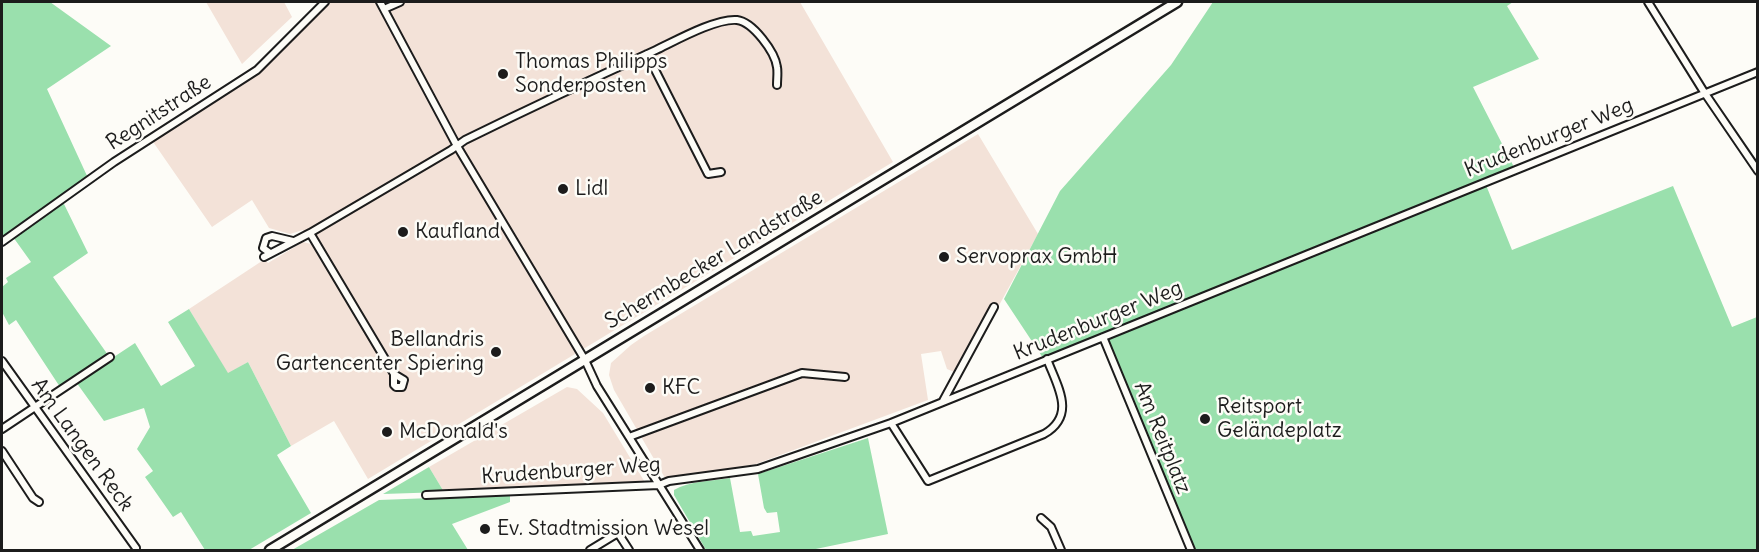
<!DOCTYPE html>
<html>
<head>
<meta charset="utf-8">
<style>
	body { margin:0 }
	#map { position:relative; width:1759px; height:552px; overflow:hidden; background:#fdfcf7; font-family:Delius,sans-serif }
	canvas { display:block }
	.frame { position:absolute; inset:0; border:3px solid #1c1c1c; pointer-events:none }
</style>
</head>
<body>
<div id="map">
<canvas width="1759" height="552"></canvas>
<div class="frame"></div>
</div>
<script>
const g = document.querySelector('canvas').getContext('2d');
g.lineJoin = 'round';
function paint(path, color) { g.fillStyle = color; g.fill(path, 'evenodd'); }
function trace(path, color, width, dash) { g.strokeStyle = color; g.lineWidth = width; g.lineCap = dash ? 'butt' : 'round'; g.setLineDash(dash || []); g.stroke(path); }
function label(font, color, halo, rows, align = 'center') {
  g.font = font + ' Delius,sans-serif'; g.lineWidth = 5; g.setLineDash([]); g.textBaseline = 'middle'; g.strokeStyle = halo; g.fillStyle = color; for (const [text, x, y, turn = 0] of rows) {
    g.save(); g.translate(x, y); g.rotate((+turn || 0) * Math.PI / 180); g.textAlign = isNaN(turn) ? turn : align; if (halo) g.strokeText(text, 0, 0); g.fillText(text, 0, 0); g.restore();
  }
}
const built = new Path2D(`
	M206 2H284L292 17 242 64Z
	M320 2H800L893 162 368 479 334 421 291 446 248 362 228 374 189 309 265 259 268 263 303 242 311 244 303 230 290 234 269 228 252 200 212 227 149 136 254 69Z
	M978 134 1038 234 961 375 947 369 941 351 921 354 928 400 756 464 670 479 665 478 614 390 609 375 611 363 631 345 644 336Z
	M567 387 577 389 603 413 646 484 444 492 429 467Z`);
const green = new Path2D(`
	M2 2H50L111 46 47 89 88 178 2 239Z
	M1213 2H1513L1507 6 1539 59 1473 87 1517 173 1486 185 1512 250 1673 186 1732 327 1757 317V550H1192L1104 338 1043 358 1004 299 1060 191 1171 65Z
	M63 202 88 253 53 277 108 355 60 387 16 320 9 325 2 312V287L8 282 6 278 31 262 13 237Z
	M189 309 228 373 248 362 291 446 277 455 311 513 249 550H205L181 512 173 517 145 477 153 471 137 449 150 427 144 408 104 421 76 382 135 343 161 386 195 366 168 322Z
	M868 438 888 534 811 550H706L674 495V490C689 481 712 481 730 478L740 532 751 531 753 536 780 532 777 512 767 513 764 508 758 474Z
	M429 467 444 492 383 494Z
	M510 495V502L452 524 468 550H292L379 500Z`);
const minor = new Path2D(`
	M380 2 457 146 585 360 597 386 700 550
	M1648 2 1704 92 1758 171
	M384 9 400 2
	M647 54 708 174 721 172
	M310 233 394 374 404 380 402 387H396L394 385V374
	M2 242 114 162 257 70 325 2
	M270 253 263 248 266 238 272 236 293 241
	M264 257 310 233 451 150 465 140C528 109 592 79 656 50 675 41 716 18 737 20 753 22 775 52 777 67 778 72 777 79 777 85
	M1103 337 1191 550
	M2 361 136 548
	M943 401 994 307
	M891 423 928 481 1044 434C1077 415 1057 386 1047 359
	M2 429 110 357
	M629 437 802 373 845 377
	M2 451 33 498 39 502
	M426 495 659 485 669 481 758 469 891 423 1758 72
	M1041 518 1051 527 1061 550
	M590 550 618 533 629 550`);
const major = new Path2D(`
	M270 550 1177 2`);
const markers = [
	[503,74,6,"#1c1c1c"],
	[563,189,6,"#1c1c1c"],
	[403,232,6,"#1c1c1c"],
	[944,257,6,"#1c1c1c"],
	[496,352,6,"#1c1c1c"],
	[650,388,6,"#1c1c1c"],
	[1205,419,6,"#1c1c1c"],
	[387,432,6,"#1c1c1c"],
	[485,529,6,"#1c1c1c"]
];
const poiNames = [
	["Thomas Philipps",515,62],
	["Sonderposten",515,86],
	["Lidl",575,189],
	["Kaufland",415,232],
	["Servoprax GmbH",956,257],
	["Bellandris",484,340,"right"],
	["Gartencenter Spiering",484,364,"right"],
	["KFC",662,388],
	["Reitsport",1217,407],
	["Geländeplatz",1217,431],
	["McDonald's",399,432],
	["Ev. Stadtmission Wesel",497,529]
];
const streetNames = [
	["Regnitstraße",159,113,-33],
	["Krudenburger Weg",1549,138,-22],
	["Schermbecker Landstraße",714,260,-31],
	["Krudenburger Weg",1098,321,-22],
	["Am Reitplatz",1162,438,68],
	["Am Langen Reck",82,445,54],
	["Krudenburger Weg",571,471,-4]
];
paint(built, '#f3e2d8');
paint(green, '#9ae0ad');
trace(minor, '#1c1c1c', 10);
trace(major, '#1c1c1c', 13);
trace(minor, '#fdfcf7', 6);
trace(major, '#fdfcf7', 8);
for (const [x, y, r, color] of markers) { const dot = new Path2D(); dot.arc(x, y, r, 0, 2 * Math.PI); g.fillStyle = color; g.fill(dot); trace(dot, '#fdfcf7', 2); }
label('21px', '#1c1c1c', '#fdfcf7', poiNames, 'left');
label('21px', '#1c1c1c', '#fdfcf7', streetNames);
</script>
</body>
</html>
